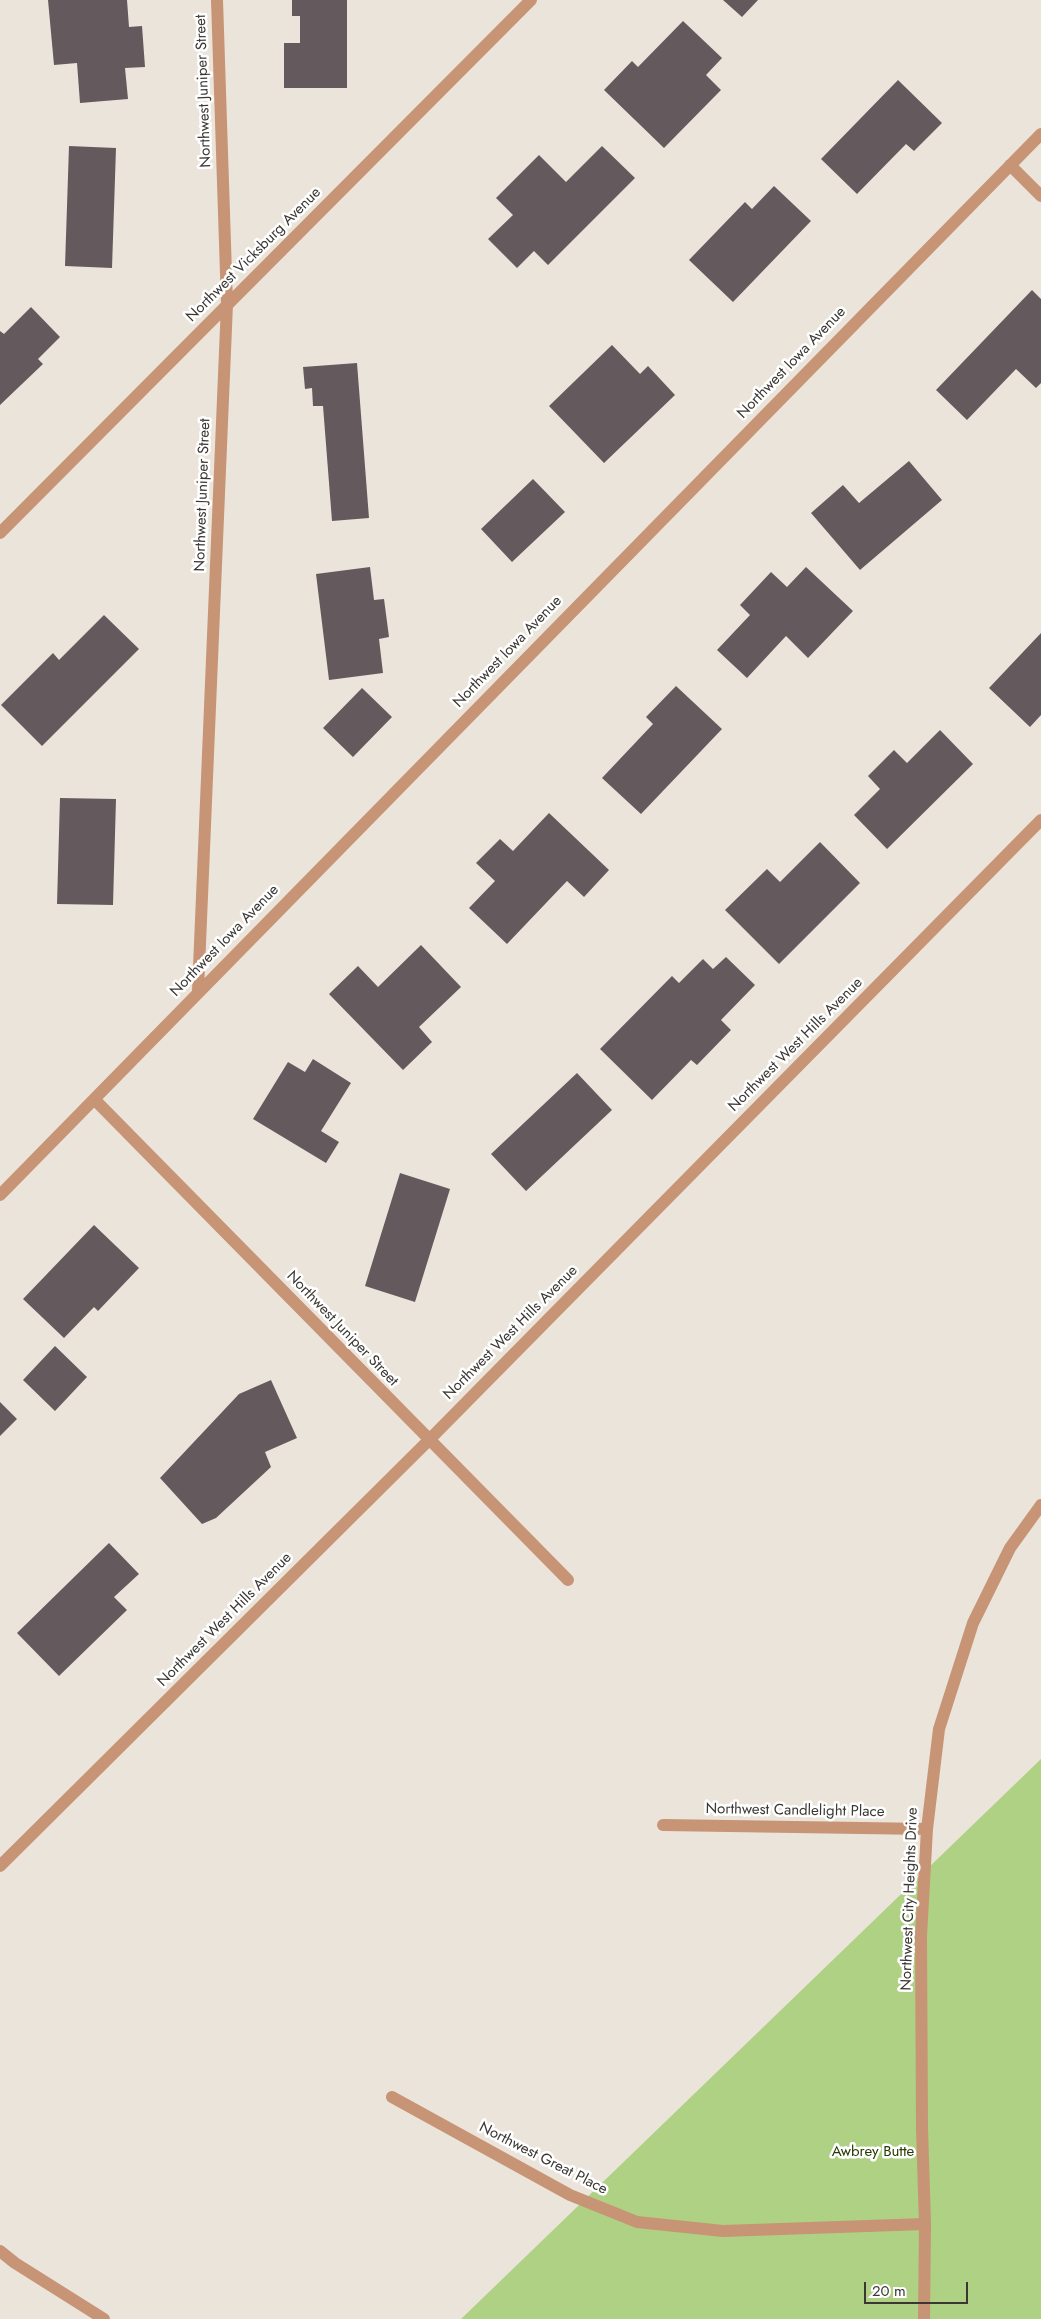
<!DOCTYPE html>
<html>
<head>
<meta charset="utf-8">
<style>
	body { margin:0 }
	#map { position:relative; width:1041px; height:2319px; overflow:hidden; background:#ebe4db; font-family:Jost,sans-serif }
	canvas { display:block }
	.scale { position:absolute; left:864px; top:2282px; width:104px; height:22px; box-sizing:border-box; border:2px solid #3b3834; border-top:0; padding-left:6px; font-size:15px; line-height:18px; white-space:nowrap; color:#3b3834; -webkit-text-stroke:4px #fff; paint-order:stroke }
</style>
</head>
<body>
<div id="map">
<canvas width="1041" height="2319"></canvas>
<div class="scale">20 m</div>
</div>
<script>
const g = document.querySelector('canvas').getContext('2d');
g.lineJoin = 'round';
function paint(path, color) { g.fillStyle = color; g.fill(path, 'evenodd'); }
function trace(path, color, width, dash) { g.strokeStyle = color; g.lineWidth = width; g.lineCap = dash ? 'butt' : 'round'; g.setLineDash(dash || []); g.stroke(path); }
function label(font, color, halo, rows, align = 'center') {
  g.font = font + ' Jost,sans-serif'; g.lineWidth = 5; g.setLineDash([]); g.textBaseline = 'middle'; g.strokeStyle = halo; g.fillStyle = color; for (const [text, x, y, turn = 0] of rows) {
    g.save(); g.translate(x, y); g.rotate((+turn || 0) * Math.PI / 180); g.textAlign = isNaN(turn) ? turn : align; if (halo) g.strokeText(text, 0, 0); g.fillText(text, 0, 0); g.restore();
  }
}
const green = new Path2D(`
	M1041 1759V2319H461Z`);
const building = new Path2D(`
	M48 0H127L129 27 142 26 145 67 125 68 128 99 80 103 77 63 54 65Z
	M292 0H347V88H284V43H300V16H292Z
	M723 0H758L742 17Z
	M683 21 722 58 706 75 721 90 664 148 604 90 632 61 638 67Z
	M898 80 942 123 914 151 906 144 857 194 821 159Z
	M69 146 116 148 112 268 65 266Z
	M602 146 635 178 548 265 534 251 517 268 488 239 513 215 496 198 539 155 566 182Z
	M774 186 811 221 733 302 689 260 745 202 752 209Z
	M1032 290 1041 299V383L1036 388 1016 369 967 420 936 390Z
	M31 307 60 337 38 359 43 364 0 405V331L4 334Z
	M612 345 640 374 648 366 675 395 604 463 549 406Z
	M357 363 369 518 332 521 323 406H313L312 388 305 389 303 367Z
	M909 461 942 500 860 570 811 513 843 485 859 503Z
	M533 479 565 512 512 562 481 529Z
	M370 567 374 600 384 599 389 637 379 639 383 673 329 680 316 574Z
	M806 567 853 611 808 658 786 636 747 678 717 650 750 615 740 605 771 572 787 587Z
	M104 615 139 649 42 746 1 705 53 653 59 660Z
	M1041 633V715L1030 727 989 688Z
	M676 686 722 729 641 814 602 778 653 724 646 717Z
	M362 688 392 717 353 757 323 728Z
	M940 730 973 764 887 849 854 815 880 789 868 776 894 750 907 763Z
	M60 798 116 799 113 905 57 904Z
	M549 813 609 870 584 897 567 881 507 944 469 908 495 881 476 863 500 839 513 851Z
	M820 842 860 883 779 964 725 910 767 869 780 882Z
	M421 945 461 987 419 1027 432 1042 403 1070 329 994 358 966 378 987Z
	M726 957 755 985 721 1020 731 1030 697 1065 691 1060 652 1100 600 1049 672 976 679 983 703 959 713 969Z
	M313 1059 351 1083 321 1131 339 1142 326 1163 253 1119 288 1062 305 1072Z
	M577 1073 612 1110 526 1191 491 1154Z
	M400 1173 450 1189 415 1302 365 1286Z
	M94 1225 139 1268 98 1311 94 1307 64 1338 23 1299Z
	M55 1346 87 1377 55 1411 23 1380Z
	M271 1380 297 1438 265 1452 271 1467 216 1518 202 1524 160 1478 239 1394Z
	M0 1402 17 1419 0 1436Z
	M109 1543 139 1574 114 1597 127 1610 59 1676 17 1633Z`);
const minor = new Path2D(`
	M1010 165 1041 196
	M0 533 531 0
	M198 991 227 304 217 0
	M95 1100 568 1580
	M0 1195 1041 134
	M663 1825 927 1829
	M0 1866 429 1440 1041 820
	M392 2097 570 2195 637 2222 723 2231 925 2224
	M924 2319 925 2224 922 2128 921 1936 927 1829 939 1729 973 1623 1010 1548 1041 1505`);
const tertiary = new Path2D(`
	M0 2251 15 2263 104 2319`);
const streetNames = [
	["Northwest Juniper Street",204,91,-92],
	["Northwest Vicksburg Avenue",254,255,-45],
	["Northwest Iowa Avenue",792,363,-46],
	["Northwest Juniper Street",203,495,-88],
	["Northwest Iowa Avenue",508,652,-46],
	["Northwest Iowa Avenue",225,941,-46],
	["Northwest West Hills Avenue",796,1045,-45],
	["Northwest Juniper Street",342,1329,46],
	["Northwest West Hills Avenue",511,1333,-45],
	["Northwest West Hills Avenue",225,1620,-45],
	["Northwest Candlelight Place",795,1811,1],
	["Northwest City Heights Drive",910,1899,-88],
	["Northwest Great Place",543,2159,27]
];
const parkNames = [
	["Awbrey Butte",873,2152]
];
paint(green, '#afd184');
paint(building, '#645a5d');
trace(minor, '#c79475', 12);
trace(tertiary, '#c79475', 12);
label('15px', '#3b3834', '#fff', streetNames);
label('15px', '#283c02', '#fff', parkNames);
</script>
</body>
</html>
